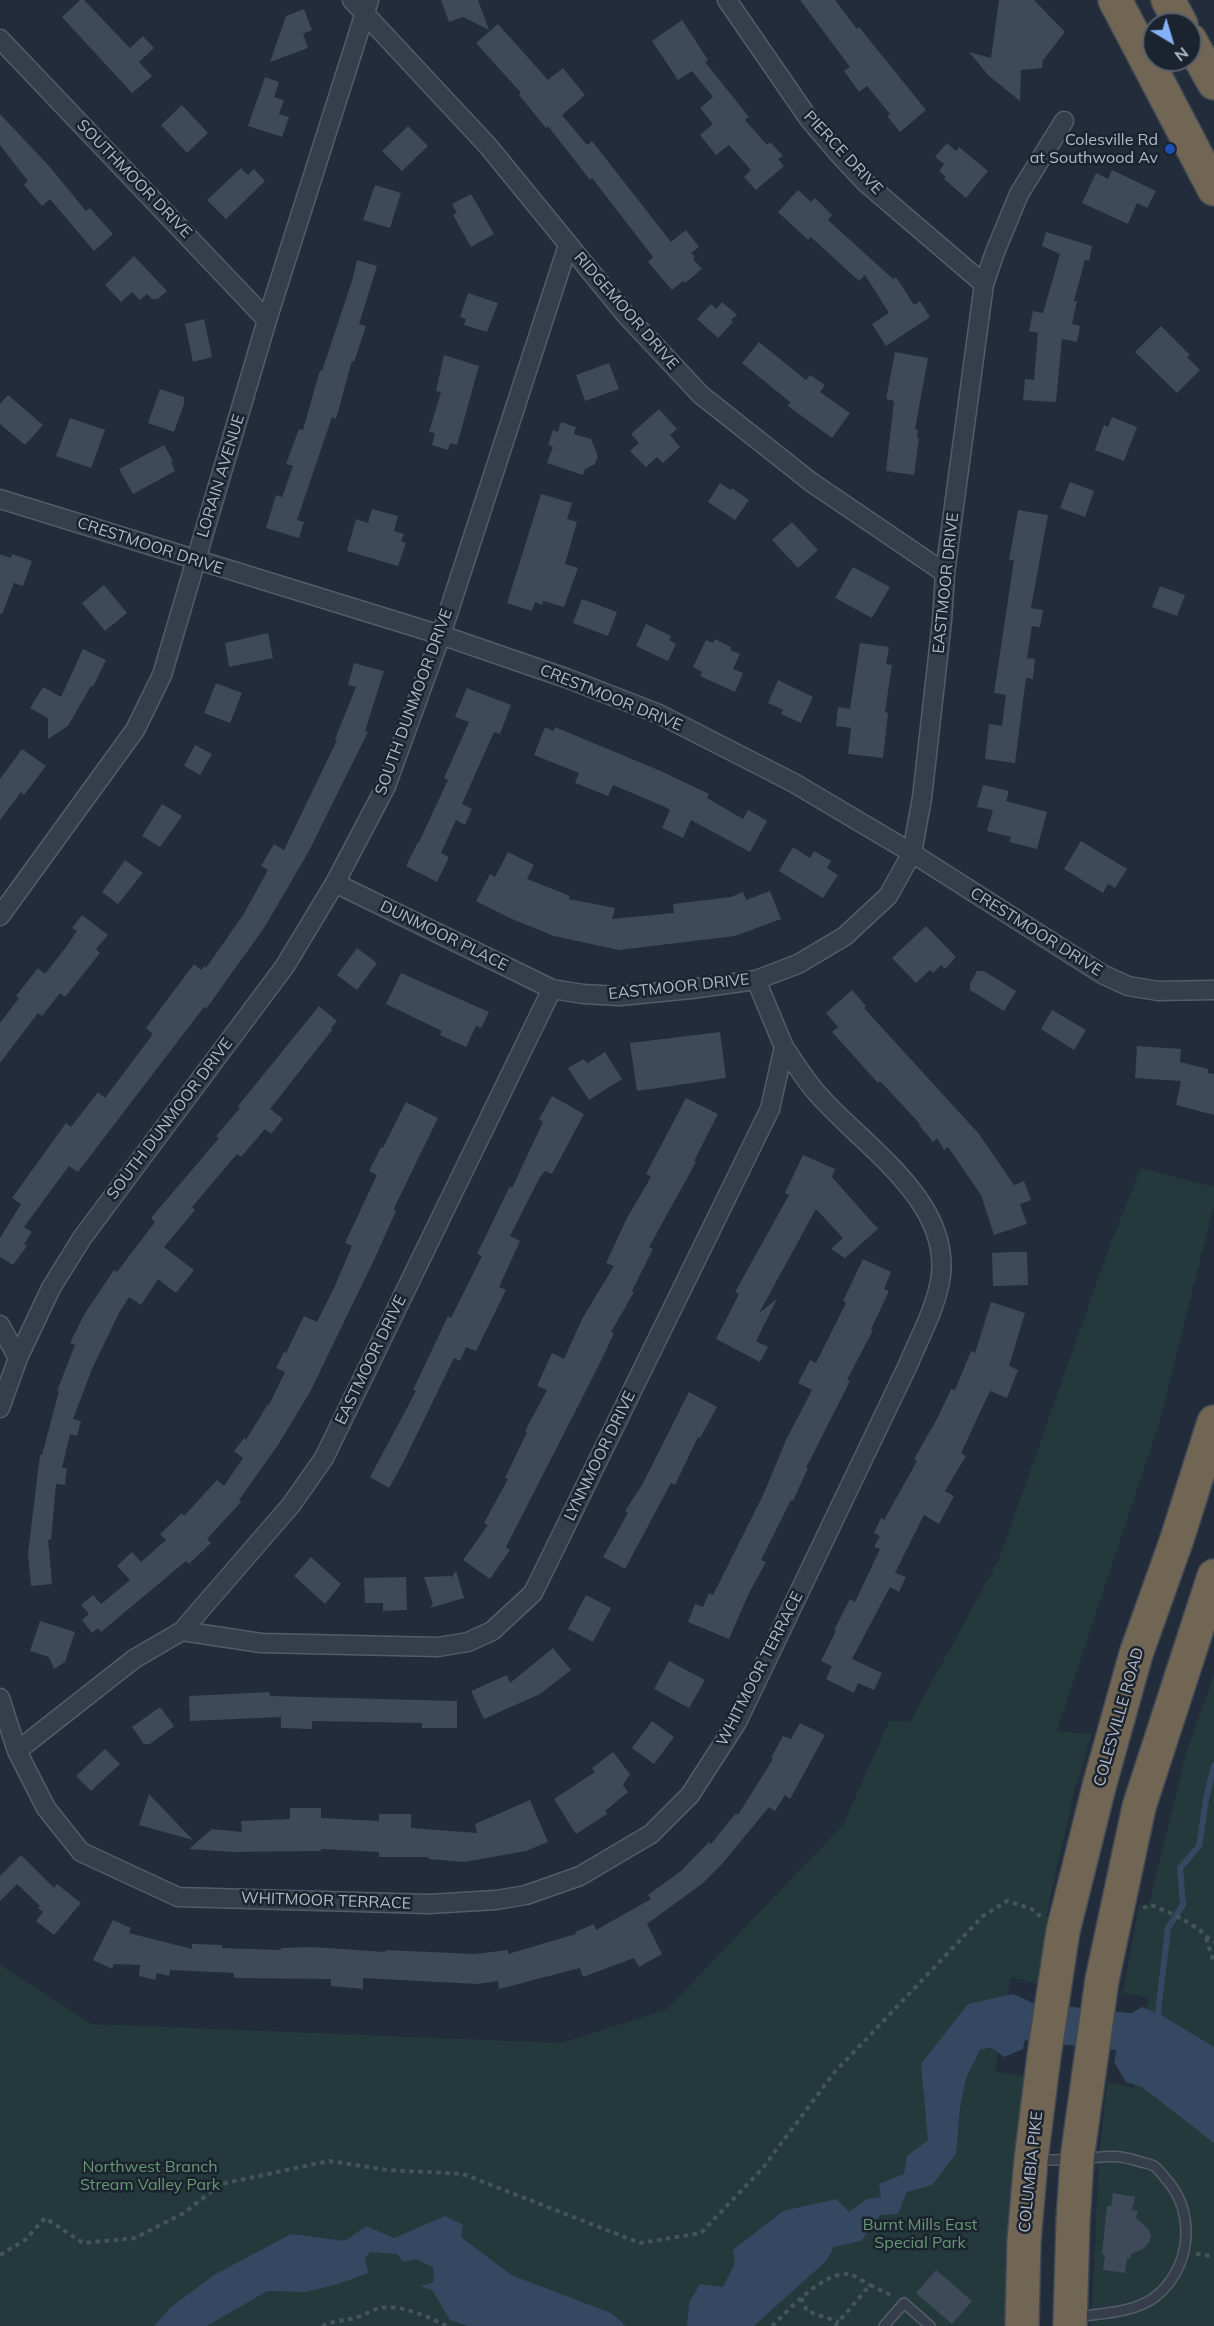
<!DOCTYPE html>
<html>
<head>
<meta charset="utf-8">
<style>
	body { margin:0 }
	#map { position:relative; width:1214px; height:2326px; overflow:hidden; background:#222c3a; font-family:Mulish,sans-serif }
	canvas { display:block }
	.north { position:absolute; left:1142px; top:12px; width:60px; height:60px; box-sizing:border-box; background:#1b232f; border:2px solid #575f6b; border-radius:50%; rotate:142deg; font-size:16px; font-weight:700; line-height:24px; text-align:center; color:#b1b9c6 }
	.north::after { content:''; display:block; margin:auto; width:21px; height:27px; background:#85b1f7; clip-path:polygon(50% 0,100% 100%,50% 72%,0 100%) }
</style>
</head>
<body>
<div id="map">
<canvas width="1214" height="2326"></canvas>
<div class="north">N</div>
</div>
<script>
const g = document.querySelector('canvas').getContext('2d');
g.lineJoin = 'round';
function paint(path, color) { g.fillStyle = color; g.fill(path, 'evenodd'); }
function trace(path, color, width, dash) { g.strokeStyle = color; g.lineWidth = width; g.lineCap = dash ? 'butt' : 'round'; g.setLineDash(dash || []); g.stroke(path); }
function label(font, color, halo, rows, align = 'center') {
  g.font = font + ' Mulish,sans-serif'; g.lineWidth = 5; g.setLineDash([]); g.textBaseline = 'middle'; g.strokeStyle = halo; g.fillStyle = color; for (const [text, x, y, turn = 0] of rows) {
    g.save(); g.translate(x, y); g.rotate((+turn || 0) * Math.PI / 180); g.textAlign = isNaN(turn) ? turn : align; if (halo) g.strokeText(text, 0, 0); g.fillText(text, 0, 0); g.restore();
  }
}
const green = new Path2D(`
	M1141 1168 1214 1187V1205L1158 1427 1057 1731 1092 1734 1075 1788 1046 1916 1056 1917 1041 1985 1011 1977 995 2071 1026 2077 1009 2326H0V1965L92 2024 563 2043 667 2009 843 1825 889 1721 910 1722 999 1559 1111 1242Z
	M1214 1674V2326H1091L1099 2157 1107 2082 1133 2088 1149 1997 1123 1993 1139 1905 1148 1907 1185 1757Z`);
const water = new Path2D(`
	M1013 1994 1031 2002 1023 2049 1004 2057 984 2042 966 2078 960 2107 956 2154 932 2185 907 2192 898 2214 880 2215 861 2241 834 2247 826 2261 754 2326H687L689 2303 700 2284 723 2287 735 2263 733 2250 783 2211 836 2199 849 2212 867 2199 881 2197 879 2184 904 2174 907 2156 928 2140 921 2064 968 2004Z
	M1142 2007 1161 2015 1214 2047V2143L1142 2087 1126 2082 1114 2062 1121 2031 1119 2021Z
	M445 2216 463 2225 461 2237 511 2275 611 2313 626 2326H468L450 2320 432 2290 420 2286 434 2282 433 2267 416 2259 403 2262 397 2254 370 2252 365 2258 368 2273 338 2284 305 2292 267 2291 207 2326H154L170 2308 214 2275 291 2234 345 2241 366 2226 394 2238Z`);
const stream = new Path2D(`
	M1157 2021 1168 1928 1183 1905 1180 1868 1199 1846 1206 1799 1214 1765`);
const river = new Path2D(`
	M982 2030 984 2025 1004 2019 1137 2033 1214 2100`);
const building = new Path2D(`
	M80 0H84L130 48 143 36 154 48 139 62 152 76 132 93 62 17Z
	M441 0H478L489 30 463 17 449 22Z
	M800 0H835L857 29 859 27 926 110 900 132 887 116 890 114 867 86 859 92 844 71 850 67Z
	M999 0H1034L1065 32 1043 60 1042 68 1021 70 1020 101 988 75 969 52 991 58Z
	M304 9 312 30 303 34 308 48 270 62 286 16Z
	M682 20 708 60 705 62 749 117 745 120 767 145 770 142 783 156 778 159 784 166 756 190 744 177 751 170 729 145 716 155 700 135 713 124 700 108 713 97 692 71 678 80 652 41Z
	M498 24 548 80 563 68 585 95 562 115 587 145 592 141 671 242 686 230 699 247 691 253 695 257 693 259 702 269 685 283 683 281 672 290 648 262 653 257 592 178 590 180 548 126 546 128 519 95 521 93 476 43Z
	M265 77 279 82 274 97 284 100 279 114 289 117 282 137 248 126Z
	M182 105 208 133 187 153 161 125Z
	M0 114 49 166 86 211 90 208 113 234 94 251 50 199 42 206 24 185 28 181 0 145Z
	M408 126 428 146 402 171 382 151Z
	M947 143 956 151 959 147 988 171 966 198 944 179 946 177 939 171 944 164 935 157Z
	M241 168 248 175 254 169 265 181 226 219 207 200Z
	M1112 170 1156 191 1147 208 1137 203 1128 224 1082 203 1096 173 1108 179Z
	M375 185 401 193 390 228 363 220Z
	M798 190 811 202 815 198 832 215 828 220 893 279 896 277 914 305 920 301 930 317 886 346 872 324 889 313 865 275 859 281 811 237 808 240 778 212Z
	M471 194 494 234 471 247 453 215 457 213 452 204Z
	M1046 232 1092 246 1089 261 1085 260 1074 301H1077L1072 324 1080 326 1077 342 1062 339 1056 402 1023 400 1025 379 1034 380 1038 333 1029 331 1033 311 1043 313 1060 254 1042 246Z
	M134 256 167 291 158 299H152L147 294 140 300 132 292 121 302 105 285Z
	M357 260 377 266 359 324 366 326 354 362 352 361 336 419 332 417 297 520 304 522 299 538 266 528 276 495 282 497 293 466 286 464 299 429 303 430 320 370 322 371 352 281Z
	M468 293 498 303 487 332 464 325 466 319 460 317Z
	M722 302 737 315 731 320 733 322 718 338 697 319 711 304 716 309Z
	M204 319 212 357 193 362 185 324Z
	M1161 326 1190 355 1187 357 1200 370 1177 393 1135 352Z
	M759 342 806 380 810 375 825 385 820 392 850 413 832 438 788 406 790 402 742 363Z
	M895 352 928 358 915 429 918 430 917 438H919L914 475 886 471 894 401 886 399Z
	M444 355 479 366 457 445 450 443 448 450 432 445 435 433 429 432 441 392 436 391Z
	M609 363 619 389 585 401 576 375Z
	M160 389 184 397V404L174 432 148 423Z
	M8 395 43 425 25 445 0 424V404Z
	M659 409 677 429 670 435 680 447 663 463 657 457 646 467 630 451 639 443 631 434Z
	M1112 417 1137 427 1124 461 1095 450 1104 425 1108 427Z
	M70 418 105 430 91 468 56 456Z
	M561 422 576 427 574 434 591 439 598 456 595 464 585 469 583 475 547 463 553 447 548 445 553 430 558 432Z
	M164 445 173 461 171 462 175 471 133 494 119 469Z
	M1070 482 1094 491 1085 517 1060 508Z
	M720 483 731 490 732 488 749 500 735 520 708 502Z
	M541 494 572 503 567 519 577 522 565 564 578 568 564 607 543 601 542 605 535 602 532 611 507 603Z
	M372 509 398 516 394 531 404 534 401 541 406 543 398 566 347 551 356 519 368 523Z
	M1018 510 1048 515 1031 608 1043 610 1040 627 1032 626 1027 658 1035 659 1033 679 1026 678 1015 763 985 759 989 724 1002 726 1006 695 994 693 1014 560H1009Z
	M792 522 818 550 798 568 772 540Z
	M0 554 11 558 12 554 32 561 23 586 14 583 2 614H0Z
	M853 567 890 587 872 618 835 598Z
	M104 585 127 613 105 631 82 603Z
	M1160 586 1185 595 1177 616 1152 607Z
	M582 599 617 612 608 636 573 623Z
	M646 624 671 636 669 640 676 644 668 661 636 646Z
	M268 633 273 658 229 667 225 643Z
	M715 639 731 647 730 650 740 654 733 669 743 673 735 692 700 676 702 672 693 667 706 640 713 643Z
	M860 643 889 647 886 664 892 665 885 712 888 713 883 758 848 754 851 728 836 726 838 707 850 709Z
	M83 649 106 660 93 687 91 686 68 726 48 739V718L30 708 43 687 61 697Z
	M354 663 384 671 365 731 368 732 309 851 264 928 206 1009 204 1007 78 1172 69 1166 24 1227 32 1232 24 1244 27 1246 13 1265 0 1257V1238L21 1204 12 1198 66 1123 71 1127 98 1092 105 1098 153 1034 146 1028 194 964 201 970 204 966 206 968 243 915 268 870 261 866 274 844 284 850 337 740 335 739 356 687 348 685Z
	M778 680 813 697 801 723 781 714 783 710 768 703Z
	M216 683 242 693 230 723 204 713Z
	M467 688 511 705 500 734 494 732 462 804 472 809 465 825 456 820 441 853 449 857 437 882 406 866 418 842H419L448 780 444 778 469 722 455 717Z
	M545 727 553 731 555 727 663 772 709 794 707 798 743 819 748 810 767 821 750 852 691 820 683 838 662 828 670 810 663 806 613 785 608 796 575 783 579 773 534 755Z
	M195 745 212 754 200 775 184 766Z
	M22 749 46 766 24 795 21 792 0 820V779Z
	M983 785 1009 791 1006 801 1047 812 1037 849 1009 842 1011 837 987 831 993 810 977 807Z
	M162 804 182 816 160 847 142 836Z
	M1081 841 1127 869 1115 888 1108 884 1103 893 1064 869Z
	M793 847 810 858 814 851 831 861 827 868 838 875 823 898 779 871Z
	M508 852 534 865 527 879 570 896 569 899 615 908 612 919 674 913 673 904 731 897 743 892 746 900 770 891 781 919 735 936 619 950 554 936 512 919 476 901 490 874 495 877Z
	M125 860 143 873 118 904 102 892Z
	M82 915 108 935 96 949 100 953 65 997 60 993 42 1016 38 1013 0 1063V1023L19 998 16 996 38 968 45 974 66 947 77 931 72 928Z
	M926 926 956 957 945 969 941 965 933 973 930 970 916 983 892 958Z
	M357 948 377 963 357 990 337 975Z
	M977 971H984L1016 991 1004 1011 970 990V984Z
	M401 973 489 1012 481 1028 476 1026 466 1047 440 1035 442 1031 386 1004Z
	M852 990 866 1006 864 1008 979 1134 1014 1185 1024 1181 1031 1200 1020 1204 1027 1224 994 1235 981 1195 948 1147 944 1150 937 1138 933 1142 919 1125 920 1124 880 1081 878 1083 832 1032 838 1027 826 1013Z
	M319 1006 337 1021 331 1028 332 1030 270 1109 283 1119 271 1134 265 1129 241 1157 237 1154 192 1207 195 1210 164 1247 194 1270 176 1293 158 1279 141 1305 129 1297 119 1313 92 1369 73 1419 81 1421 77 1436 70 1434 62 1468H67L65 1485 56 1484 51 1540 48 1539 52 1584 31 1586 28 1553 40 1455H42L59 1391H57L75 1345 70 1343 85 1313 114 1270 117 1272 155 1222 151 1218 219 1138 216 1136 240 1108 238 1106Z
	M1052 1010 1086 1030 1074 1050 1041 1029Z
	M720 1032 726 1078 637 1091 630 1043Z
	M1137 1046 1181 1049 1180 1062 1208 1069V1073L1214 1074V1115L1176 1105 1181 1081 1135 1078Z
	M605 1052 622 1079 589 1100 568 1068 583 1059 588 1063Z
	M552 1096 584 1114 552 1174 545 1171 540 1177 510 1236 520 1241 499 1287 506 1290 476 1351 466 1347 460 1361 454 1358 403 1463 389 1488 370 1477 416 1391 413 1390 448 1316 451 1318 482 1256 477 1254 510 1186 512 1188 543 1122 539 1119Z
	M686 1098 718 1114 694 1161 696 1162 649 1247 653 1249 632 1291 634 1292 611 1332 614 1333 600 1363 506 1547 510 1550 490 1579 463 1560 488 1525 484 1523 508 1479 505 1478 527 1432 525 1431 547 1390 537 1386 552 1353 564 1359 582 1319 614 1266 606 1263 627 1218 651 1177 646 1174Z
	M406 1102 438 1118 398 1200 394 1209 396 1211 374 1260 310 1392 278 1445 239 1500 241 1502 207 1539 211 1543 189 1564 186 1561 101 1632 98 1628 92 1633 82 1620 89 1614 81 1605 93 1595 101 1604 130 1580 117 1566 132 1552 141 1562 166 1540 160 1534 182 1513 184 1516 217 1480 224 1486 243 1458 234 1451 244 1438 246 1440 268 1404 269 1405 285 1372 276 1368 284 1352 286 1353 304 1316 317 1322 334 1288 352 1246 345 1243 377 1175 369 1171 381 1147 383 1148Z
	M803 1155 835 1169 832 1177 878 1229 845 1258 831 1249 843 1238 816 1209 759 1313 777 1299 756 1341 768 1347 760 1362 716 1339 739 1294 735 1292 789 1195 785 1193Z
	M1011 1252H1027L1028 1285 993 1286 992 1253Z
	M863 1259 891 1272 884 1289 889 1291 871 1329 873 1330 847 1380 850 1381 806 1468H808L793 1501 791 1500 761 1560 766 1562 749 1593 729 1639 688 1622 695 1604 703 1607 709 1593 713 1595 764 1493 786 1440 812 1390 798 1383 810 1360 816 1363 846 1303 843 1301Z
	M991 1302 1025 1313 1009 1366 1018 1370 1007 1398 990 1391 961 1453 966 1456 945 1491 954 1496 939 1524 924 1515 895 1573 906 1577 899 1592 890 1587 852 1659 882 1673 874 1690 858 1683 854 1693 826 1679 832 1666 821 1661 836 1631 834 1630 850 1599 855 1602 880 1549 874 1547 880 1536 874 1533 881 1518 884 1520 917 1461 914 1459 938 1417 951 1389 955 1390 971 1351 975 1353Z
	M689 1392 717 1407 700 1438 698 1437 675 1485 671 1483 625 1569 603 1557 628 1513 625 1511 642 1485Z
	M311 1557 341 1584 325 1604 294 1576Z
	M456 1571 464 1598 430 1608 433 1604 424 1577 451 1576V1578Z
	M406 1577 407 1610 383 1611V1603H365L364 1578Z
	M586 1595 611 1608 593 1642 568 1629Z
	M40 1621 75 1632 65 1662 54 1669 49 1657 30 1651Z
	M553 1648 571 1670 540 1694 484 1719 471 1691 507 1675 510 1683Z
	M669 1661 705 1680 689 1708 654 1689Z
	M269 1692 270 1696 457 1701V1728H422V1723L312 1721V1729L281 1728V1717L190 1721 189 1696Z
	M160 1707 174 1726 150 1744H144L132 1727Z
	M652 1721 674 1737 654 1764 632 1748Z
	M800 1723 825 1735 790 1799 785 1795 775 1811 769 1807 722 1864 703 1883 647 1924 662 1954 639 1967 634 1958 583 1977 580 1968 499 1989 498 1981 477 1984 363 1978V1989L331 1986V1979L234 1978V1973L170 1970 169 1976 157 1973 155 1980 139 1976 140 1965 114 1964 112 1969 93 1960 113 1920 131 1928 129 1933 192 1949V1944L222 1945V1948L281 1950V1948L313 1947 385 1952V1950L476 1954 508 1950V1954L576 1934 575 1932 594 1924 596 1930 651 1899 648 1895 681 1871 709 1842 711 1844 736 1813 738 1815 773 1759 771 1758 783 1736 791 1739Z
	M105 1749 120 1764 91 1791 76 1776Z
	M613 1752 630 1774 623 1785 628 1792 605 1811 607 1814 576 1834 554 1799 595 1772 592 1768Z
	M149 1794 193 1840 139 1825Z
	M530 1800 548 1842 526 1851 464 1862 428 1859 429 1857H379V1852L321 1849V1851L233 1852 189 1849 212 1829 242 1832 241 1821 290 1819V1808H321V1818L379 1821V1814H411V1828L477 1833 475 1824Z
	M21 1855 54 1888 57 1884 81 1903 54 1935 36 1921 43 1912 38 1908 40 1906 17 1884 0 1901V1876Z
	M1113 2193 1135 2197 1132 2210 1138 2211 1136 2218 1149 2230 1151 2236 1149 2242 1143 2249 1131 2254V2258H1127L1125 2273 1103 2270 1105 2255 1102 2254 1107 2206H1111Z
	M936 2270 972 2301 952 2324 916 2293Z`);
const path = new Path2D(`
	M1143 1908 1151 1905C1166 1911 1182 1918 1195 1927 1202 1931 1207 1938 1214 1942
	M1206 1938 1214 1963
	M1196 2254 1214 2256
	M0 2255 25 2240 45 2218 83 2243 135 2238 184 2213 221 2184 329 2161 388 2170 463 2174 640 2243 701 2233 762 2169 834 2073 983 1916 1007 1901 1032 1909 1041 1917
	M801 2298 807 2311 839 2322
	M322 2326C334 2320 346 2321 358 2317 366 2314 372 2310 380 2308 402 2304 428 2317 447 2326
	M772 2326C790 2309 822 2272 849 2274 855 2275 864 2282 870 2285
	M835 2326 870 2285 893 2296`);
const lane = new Path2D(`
	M1037 2160C1050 2160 1064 2160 1078 2159 1105 2157 1113 2153 1141 2162 1145 2163 1150 2164 1154 2166 1158 2169 1163 2175 1166 2179 1197 2213 1191 2269 1155 2297 1134 2313 1101 2313 1076 2317
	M884 2326 904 2303 930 2326`);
const street = new Path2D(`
	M352 0 488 146 626 315 701 395 811 482 945 573
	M727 0 809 119 837 152 866 183 984 284
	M0 39 267 320
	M0 499 441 635 566 678 659 714 794 783 912 853 1102 974 1128 986 1158 991 1214 990
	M335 883 552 989 583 994 620 996 691 989 756 980 798 964 845 936 888 896 912 853 922 798 942 621 945 573 984 284 995 252 1019 194 1064 121
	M0 916 135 730 162 675 267 320 369 0
	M0 1325 18 1358
	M0 1408 18 1358 51 1288 82 1238 285 966 335 883 386 786 441 635 568 245
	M182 1631 261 1643 438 1647 468 1642 492 1631 533 1593 770 1109 784 1047 756 980
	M0 1698 17 1751 46 1808 81 1852 178 1897 429 1904 496 1900 526 1895 580 1876 651 1834 690 1795 737 1722 908 1365C920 1336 937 1306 941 1275 949 1197 860 1144 816 1092 804 1078 794 1062 784 1047
	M17 1751 134 1659 182 1631 291 1505 324 1458 552 989`);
const highway = new Path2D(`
	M1115 0 1214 189
	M1168 0 1181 24
	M1190 40 1214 83
	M1022 2326 1024 2241 1031 2160 1044 2056 1063 1931 1100 1783 1136 1654 1177 1539 1214 1422
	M1070 2326 1073 2222 1077 2159 1102 1980 1139 1807 1214 1576`);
const markers = [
	[1170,149,6,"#1a4fb4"]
];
const poiNames = [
	["Colesville Rd",1158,140],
	["at Southwood Av",1158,158]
];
const streetNames = [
	["PIERCE DRIVE",843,153,47],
	["SOUTHMOOR DRIVE",134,179,46],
	["RIDGEMOOR DRIVE",626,311,49],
	["LORAIN AVENUE",221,476,-73],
	["CRESTMOOR DRIVE",150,546,18],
	["EASTMOOR DRIVE",946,583,-84],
	["CRESTMOOR DRIVE",611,698,22],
	["SOUTH DUNMOOR DRIVE",414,702,-70],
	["CRESTMOOR DRIVE",1036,932,32],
	["DUNMOOR PLACE",444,936,26],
	["EASTMOOR DRIVE",679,987,-6],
	["SOUTH DUNMOOR DRIVE",170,1119,-53],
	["EASTMOOR DRIVE",371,1360,-64],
	["LYNNMOOR DRIVE",600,1456,-64],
	["WHITMOOR TERRACE",760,1669,-63],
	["COLESVILLE ROAD",1119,1717,-74],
	["WHITMOOR TERRACE",326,1901,2],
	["COLUMBIA PIKE",1031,2172,-84]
];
const parkNames = [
	["Northwest Branch",150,2167],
	["Stream Valley Park",150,2185],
	["Burnt Mills East",920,2225],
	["Special Park",920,2243]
];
paint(green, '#24393b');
paint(water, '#354862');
trace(stream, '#354862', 6);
trace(river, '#354862', 38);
paint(building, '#3e4a59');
trace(lane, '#545c68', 12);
trace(street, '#545c68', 21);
trace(highway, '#414955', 36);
trace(path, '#425659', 4, [4.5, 4.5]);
trace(lane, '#363e4b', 9);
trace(street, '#363e4b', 18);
trace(highway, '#716553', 33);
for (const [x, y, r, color] of markers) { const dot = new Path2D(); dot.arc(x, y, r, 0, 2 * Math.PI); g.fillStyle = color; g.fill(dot); trace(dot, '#1b232f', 2); }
label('16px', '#b1b9c6', '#1b232f', poiNames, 'right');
label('16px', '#b1b9c6', '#1b232f', streetNames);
label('16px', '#689873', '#1b232f', parkNames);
</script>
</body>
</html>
